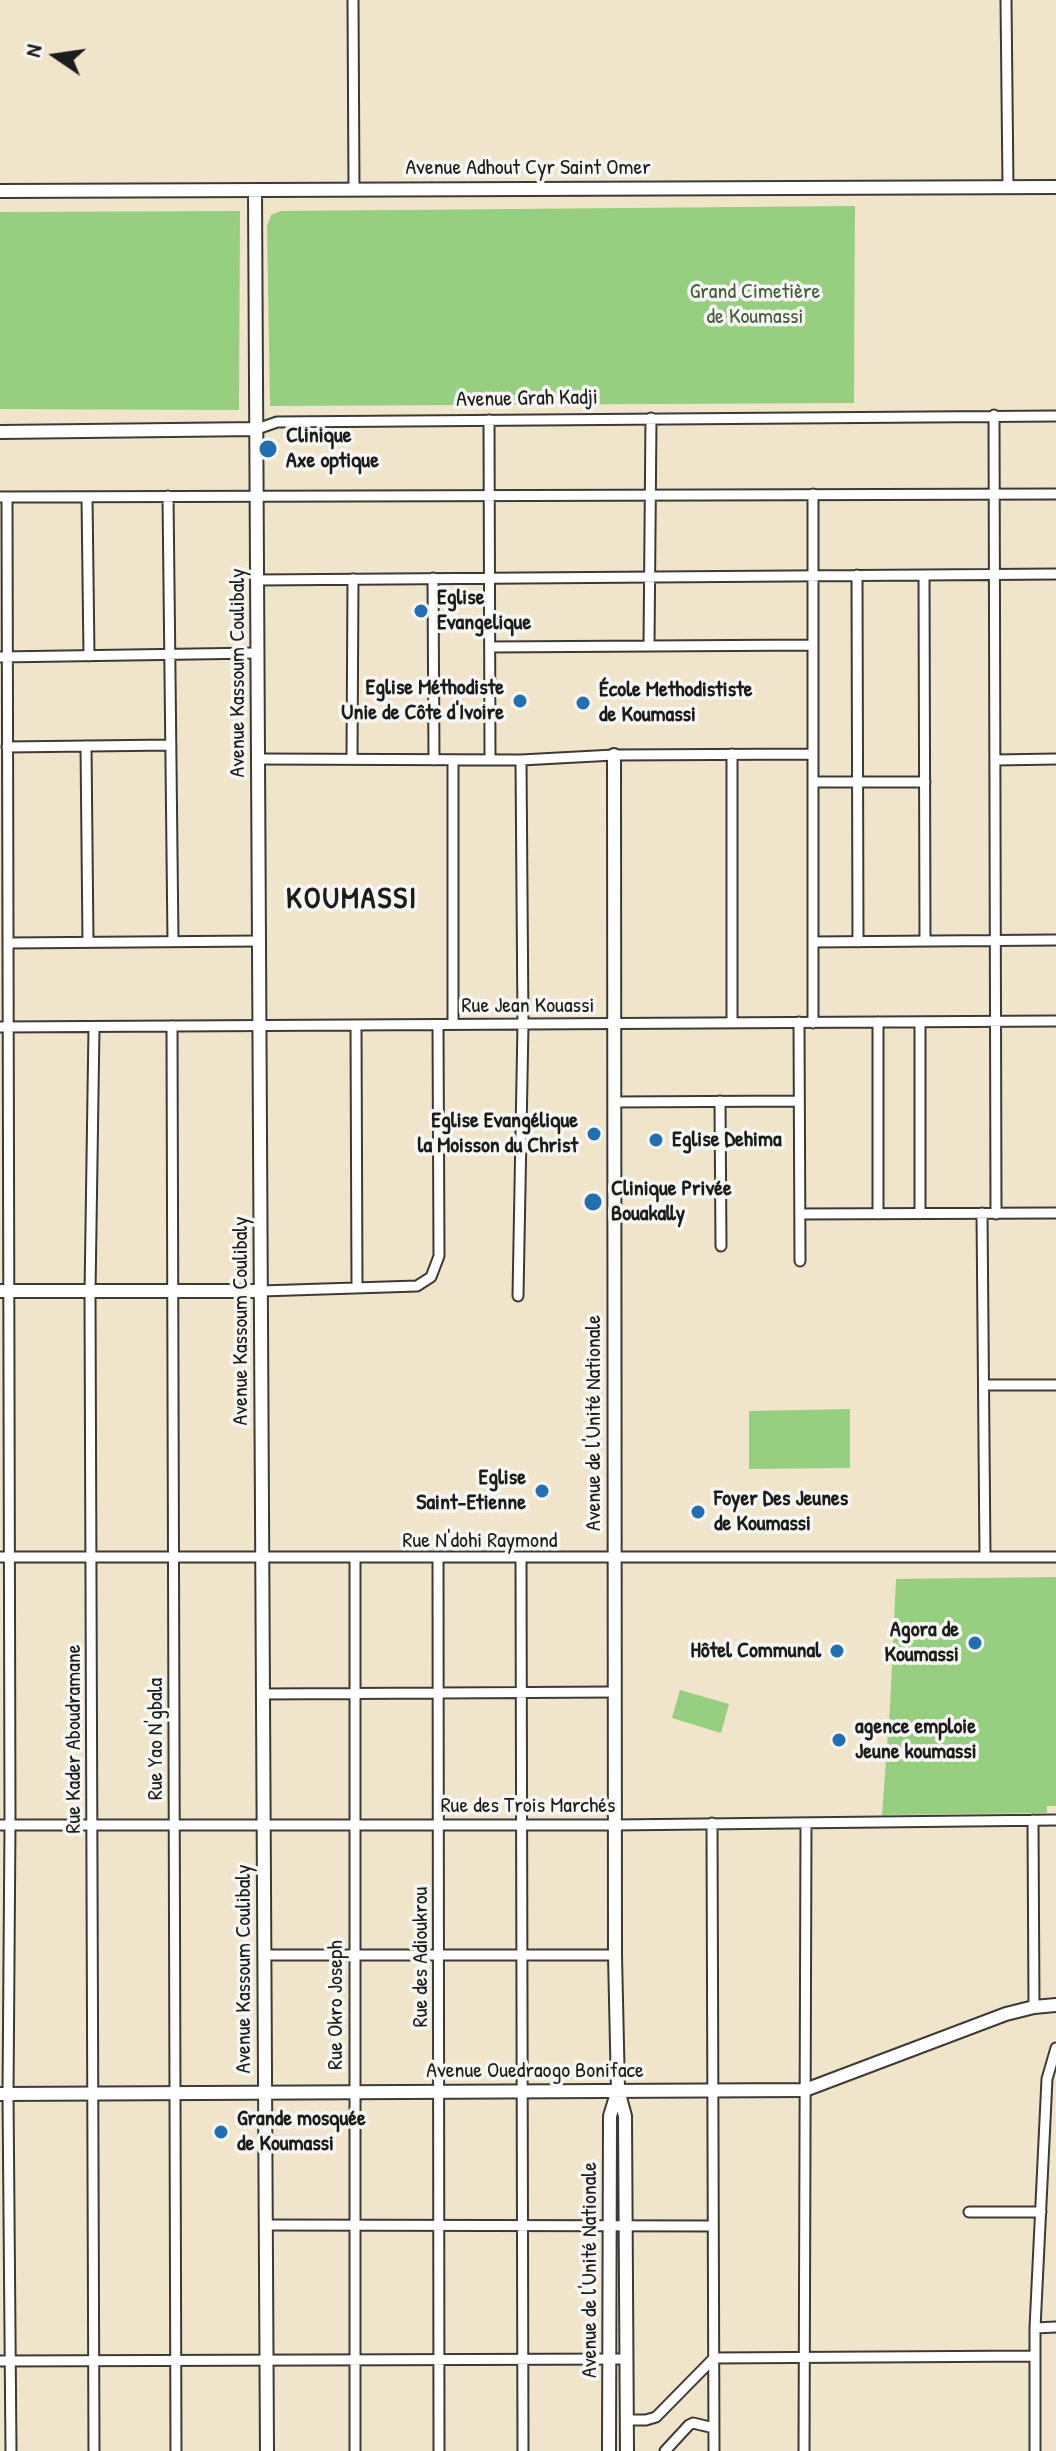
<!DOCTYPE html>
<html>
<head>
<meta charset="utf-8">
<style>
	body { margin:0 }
	#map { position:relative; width:1056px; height:2451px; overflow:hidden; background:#f0e5ca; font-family:"Patrick Hand",sans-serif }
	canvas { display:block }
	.north { position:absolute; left:16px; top:16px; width:80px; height:80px; -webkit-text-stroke:6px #f6f6f2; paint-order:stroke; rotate:283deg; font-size:22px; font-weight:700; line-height:32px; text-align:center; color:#1c1c1c }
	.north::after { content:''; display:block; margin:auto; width:28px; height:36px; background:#1c1c1c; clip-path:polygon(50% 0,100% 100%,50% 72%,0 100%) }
</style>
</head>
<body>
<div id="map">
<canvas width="1056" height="2451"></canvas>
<div class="north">N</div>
</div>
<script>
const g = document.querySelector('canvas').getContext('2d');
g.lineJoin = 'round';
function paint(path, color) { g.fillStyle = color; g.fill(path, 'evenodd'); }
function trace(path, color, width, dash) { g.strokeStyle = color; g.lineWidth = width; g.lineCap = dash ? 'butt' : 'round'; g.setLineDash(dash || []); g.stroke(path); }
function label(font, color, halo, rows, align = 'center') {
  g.font = font + ' "Patrick Hand",sans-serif'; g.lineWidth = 7; g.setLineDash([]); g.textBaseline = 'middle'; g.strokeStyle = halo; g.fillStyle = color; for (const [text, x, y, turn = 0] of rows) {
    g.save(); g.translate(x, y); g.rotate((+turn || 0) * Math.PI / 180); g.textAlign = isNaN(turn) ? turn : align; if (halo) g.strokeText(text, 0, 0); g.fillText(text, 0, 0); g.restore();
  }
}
const green = new Path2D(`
	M855 206 854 403 270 406 267 226 271 215 281 211Z
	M240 211 239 410 0 409V212Z
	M850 1409V1468L749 1469V1411Z
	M1056 1577V1806H1047V1813L882 1815 890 1706 896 1579Z
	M680 1690 729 1704 721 1733 672 1718Z`);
const street = new Path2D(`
	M353 0 354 189
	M1006 0 1008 187
	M994 415 996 1214
	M489 420 490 760
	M257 429 277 422 1056 416
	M813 494V1023
	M168 496 173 941
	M0 497 1056 494
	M7 497 10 1825 8 2094 11 2451
	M87 497 89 656
	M857 575 858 942
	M924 575 925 941
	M433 578 434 760
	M257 580 1056 574
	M649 646 651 418
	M490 647 813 645
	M0 657 258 653
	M86 746 88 942
	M7 747 171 745
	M732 754V1023
	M258 759 521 760 614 755 813 754
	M352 759 353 579
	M995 760 1056 759
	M813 782H925
	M813 942 1056 940
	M8 943 259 941
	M799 1022 800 1261
	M878 1022V1214
	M920 1022V1214
	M453 1024V760
	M356 1025 357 1288
	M172 1026 176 2451
	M0 1027 1056 1021
	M720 1101 721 1246
	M614 1102 799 1101
	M982 1213 985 1557
	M800 1214 1056 1213
	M261 1291 417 1286 431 1277 439 1256 438 1025
	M518 1296 523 1024 521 760
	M984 1385H1056
	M0 1557H1056
	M355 1558V2451
	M438 1559 439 2451
	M521 1559 523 2451
	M263 1694 615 1692
	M1033 1820 1034 2007
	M712 1823 714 2451
	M0 1825H615L1056 1820
	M265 1955H615
	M969 2212H1041
	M266 2225 713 2226
	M1035 2328 1056 2327
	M0 2361 626 2359
	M627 2420H646L656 2417 714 2358 1035 2356
	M94 2451 90 1293 94 1027
	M665 2451 689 2425 693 2423 714 2428
	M804 2451 806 1823
	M1035 2451V2328L1047 2079 1056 2048`);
const secondary = new Path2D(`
	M0 191 1056 187
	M255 192 267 2451
	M0 432 257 429
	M614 755 615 1955 618 2090 625 2116 627 2451
	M0 1291H261
	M0 2094 805 2090 1006 2014 1034 2007 1056 2005
	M609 2451 610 2116 618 2090`);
const markers = [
	[268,449,10,"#1f6fb2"],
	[421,611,8,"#1f6fb2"],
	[520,701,8,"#1f6fb2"],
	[583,703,8,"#1f6fb2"],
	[594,1134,8,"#1f6fb2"],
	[656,1140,8,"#1f6fb2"],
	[593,1202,10,"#1f6fb2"],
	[542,1491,8,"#1f6fb2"],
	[698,1512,8,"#1f6fb2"],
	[975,1643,8,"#1f6fb2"],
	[837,1651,8,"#1f6fb2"],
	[839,1740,8,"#1f6fb2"],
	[221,2132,8,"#1f6fb2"]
];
const streetNames = [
	["Avenue Adhout Cyr Saint Omer",528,168],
	["Avenue Grah Kadji",527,399,-1],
	["Avenue Kassoum Coulibaly",238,673,-90],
	["Rue Jean Kouassi",528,1006],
	["Avenue Kassoum Coulibaly",241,1321,-90],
	["Avenue de l'Unité Nationale",594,1423,-90],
	["Rue N'dohi Raymond",480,1541],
	["Rue Kader Aboudramane",74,1739,-90],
	["Rue Yao N'gbala",156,1739,-90],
	["Rue des Trois Marchés",528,1806],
	["Rue des Adioukrou",421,1957,-90],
	["Avenue Kassoum Coulibaly",244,1969,-90],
	["Rue Okro Joseph",336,2005,-90],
	["Avenue Ouedraogo Boniface",535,2071],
	["Avenue de l'Unité Nationale",590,2270,-90]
];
const parkNames = [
	["Grand Cimetière",755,292],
	["de Koumassi",755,317]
];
const poiNames = [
	["Clinique",286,436],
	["Axe optique",286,461],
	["Eglise",437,598],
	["Evangelique",437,623],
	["Eglise Méthodiste",504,688,"right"],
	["Unie de Côte d'Ivoire",504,713,"right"],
	["École Methodististe",599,690],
	["de Koumassi",599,715],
	["Eglise Evangélique",578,1121,"right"],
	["la Moisson du Christ",578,1146,"right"],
	["Eglise Dehima",672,1140],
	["Clinique Privée",611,1189],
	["Bouakally",611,1214],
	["Eglise",526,1478,"right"],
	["Saint-Etienne",526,1503,"right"],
	["Foyer Des Jeunes",714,1499],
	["de Koumassi",714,1524],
	["Agora de",959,1630,"right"],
	["Koumassi",959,1655,"right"],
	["Hôtel Communal",821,1651,"right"],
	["agence emploie",855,1727],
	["Jeune koumassi",855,1752],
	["Grande mosquée",237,2119],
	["de Koumassi",237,2144]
];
const districtNames = [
	["KOUMASSI",352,900]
];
paint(green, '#97cf81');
trace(street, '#3c3a36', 13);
trace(secondary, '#3c3a36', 16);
trace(street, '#fff', 9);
trace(secondary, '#fff', 12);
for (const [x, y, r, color] of markers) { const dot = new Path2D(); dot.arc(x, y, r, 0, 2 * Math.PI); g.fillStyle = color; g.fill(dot); trace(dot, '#f6f6f2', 3); }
label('22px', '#1c1c1c', '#f6f6f2', streetNames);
label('22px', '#475b3f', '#f6f6f2', parkNames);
label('bold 22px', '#1c1c1c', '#f6f6f2', poiNames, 'left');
g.letterSpacing = '2px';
label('bold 30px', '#1c1c1c', '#f6f6f2', districtNames);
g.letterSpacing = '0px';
</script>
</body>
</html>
